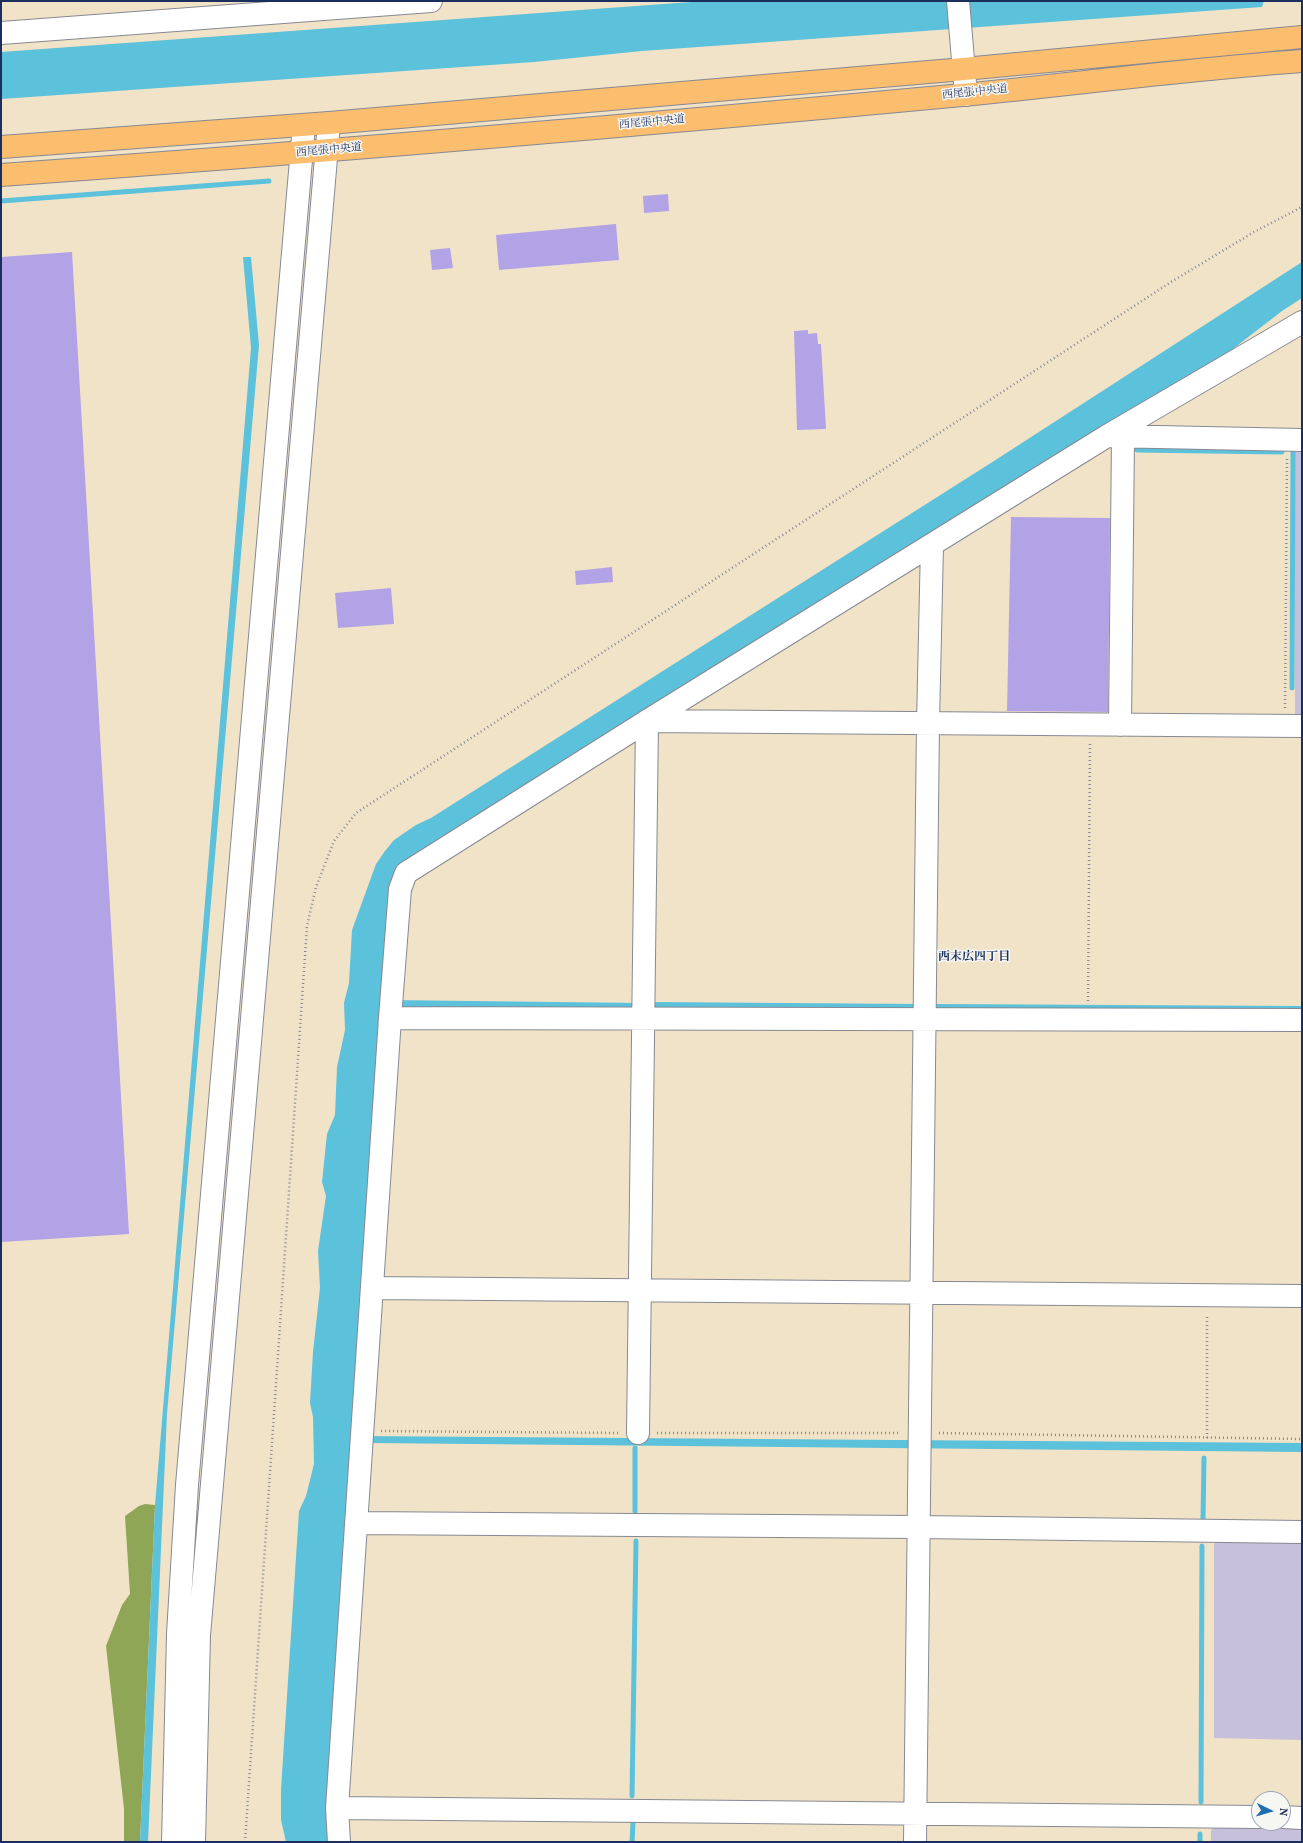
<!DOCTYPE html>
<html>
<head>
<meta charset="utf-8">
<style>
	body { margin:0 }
	#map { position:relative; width:1303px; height:1843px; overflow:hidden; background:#f1e3c8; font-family:Vollkorn,serif }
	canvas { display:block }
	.frame { position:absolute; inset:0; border:2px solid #1b2f5e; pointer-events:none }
	.north { position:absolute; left:1251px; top:1791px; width:40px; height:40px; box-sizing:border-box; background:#f6f6f2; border:1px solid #9ea6b7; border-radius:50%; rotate:95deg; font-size:11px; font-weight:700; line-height:16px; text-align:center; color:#1b2f5e }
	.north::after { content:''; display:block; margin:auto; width:14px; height:18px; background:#1f6fb2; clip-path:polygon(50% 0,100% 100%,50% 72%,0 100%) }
</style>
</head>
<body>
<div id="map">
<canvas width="1303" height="1843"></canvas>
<div class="frame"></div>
<div class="north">N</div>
</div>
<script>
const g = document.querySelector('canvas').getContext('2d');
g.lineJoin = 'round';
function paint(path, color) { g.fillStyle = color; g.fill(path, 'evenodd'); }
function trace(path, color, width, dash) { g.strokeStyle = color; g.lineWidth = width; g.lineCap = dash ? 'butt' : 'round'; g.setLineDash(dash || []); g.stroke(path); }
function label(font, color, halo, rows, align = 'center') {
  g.font = font + ' Vollkorn,"Noto Serif JP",serif'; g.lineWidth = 3; g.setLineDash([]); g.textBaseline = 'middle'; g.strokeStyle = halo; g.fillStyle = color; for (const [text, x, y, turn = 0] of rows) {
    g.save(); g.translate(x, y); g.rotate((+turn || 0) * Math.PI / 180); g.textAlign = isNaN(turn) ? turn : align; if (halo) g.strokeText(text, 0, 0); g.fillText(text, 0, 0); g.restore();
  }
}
const industrial = new Path2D(`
	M1294 447 1302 448V720H1295Z
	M1217 1541 1302 1542V1740L1214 1738V1544Z
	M1215 1825 1302 1826V1842H1211V1831Z`);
const forest = new Path2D(`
	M145 1504 155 1505 140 1842H124V1809L106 1646 122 1605 130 1594 125 1516 139 1506Z`);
const water = new Path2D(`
	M705 1H1264L1262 7 642 51 534 62 1 99V52Z
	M243 257H251L259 345 167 1414 148 1842H140L155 1505 251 348Z
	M1302 262V298L1282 311 1225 355 946 522 943 526 416 858 387 1000 639 1003V1010L386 1012 356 1436 1302 1443V1452L370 1443 331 1842H286L281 1820V1789L299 1511 306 1496 314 1464 313 1417 310 1403 313 1352 320 1288 318 1251 326 1196 322 1182 327 1134 335 1115 337 1067 345 1030 344 1003 349 983 352 930 376 864 385 851 394 840 416 825 431 818 994 461Z
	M650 1002 918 1004V1011L650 1009Z
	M935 1004 1302 1006V1014L935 1012Z`);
const stream = new Path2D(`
	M1 201 269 181
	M1137 450 1282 452
	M1292 688 1293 452
	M635 1511V1448
	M1203 1519 1204 1458
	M632 1796 636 1541
	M1201 1802 1202 1546
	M632 1842 633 1823
	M1200 1842V1834`);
const building = new Path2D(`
	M668 194 669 211 644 213 643 196Z
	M616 224 619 260 499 270 496 235Z
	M450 248 453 268 432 270 430 250Z
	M72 252 129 1234 1 1242V257Z
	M808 330V334L817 333 818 344H821L826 429 797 430 794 331Z
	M1011 517 1110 518 1108 712 1007 711Z
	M612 567 613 582 576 585 575 571Z
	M391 588 394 624 338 628 335 593Z`);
const path = new Path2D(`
	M1285 708 1287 459
	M1088 1001 1090 744
	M381 1431 620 1433
	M657 1433H900
	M939 1433 1302 1439
	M1207 1438V1314
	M245 1842 307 926 316 887 334 841 356 813 1171 282 1254 232 1302 207`);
const minor = new Path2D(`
	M958 1 966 95
	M1 33 431 1
	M1108 436 1302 440
	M647 721 1302 726
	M1120 725 1123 437
	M390 1018 1302 1020
	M373 1288 1302 1296
	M638 1433 647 721
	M356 1523 918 1527 1302 1532
	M337 1808 1259 1817
	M1283 1817 1302 1818
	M173 1842 178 1634 187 1485 304 125
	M194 1842 199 1635 329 123
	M339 1842 337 1808 390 1018 400 889 406 873 647 721 1107 436 1302 322
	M915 1842 928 723 932 545`);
const major = new Path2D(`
	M1 147 329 123 964 69 1302 37
	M1 175C322 152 642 125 962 95 1076 84 1188 69 1302 61`);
const streetNames = [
	["西尾張中央道",975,93,-6],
	["西尾張中央道",652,123,-5],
	["西尾張中央道",329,151,-5]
];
const neighbourhoodNames = [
	["西末広四丁目",974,958]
];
paint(industrial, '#c6c0da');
paint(forest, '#8fa657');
paint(water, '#5cc1da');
trace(stream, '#5cc1da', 5);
paint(building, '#b1a3e5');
trace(minor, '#868993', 24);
trace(major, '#868993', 24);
trace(path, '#868993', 2.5, [1, 3]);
trace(minor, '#fff', 22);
trace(major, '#fbbd6e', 22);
label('11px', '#1b2f5e', '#f6f6f2', streetNames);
label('bold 12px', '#1b2f5e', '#f6f6f2', neighbourhoodNames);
</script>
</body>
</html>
